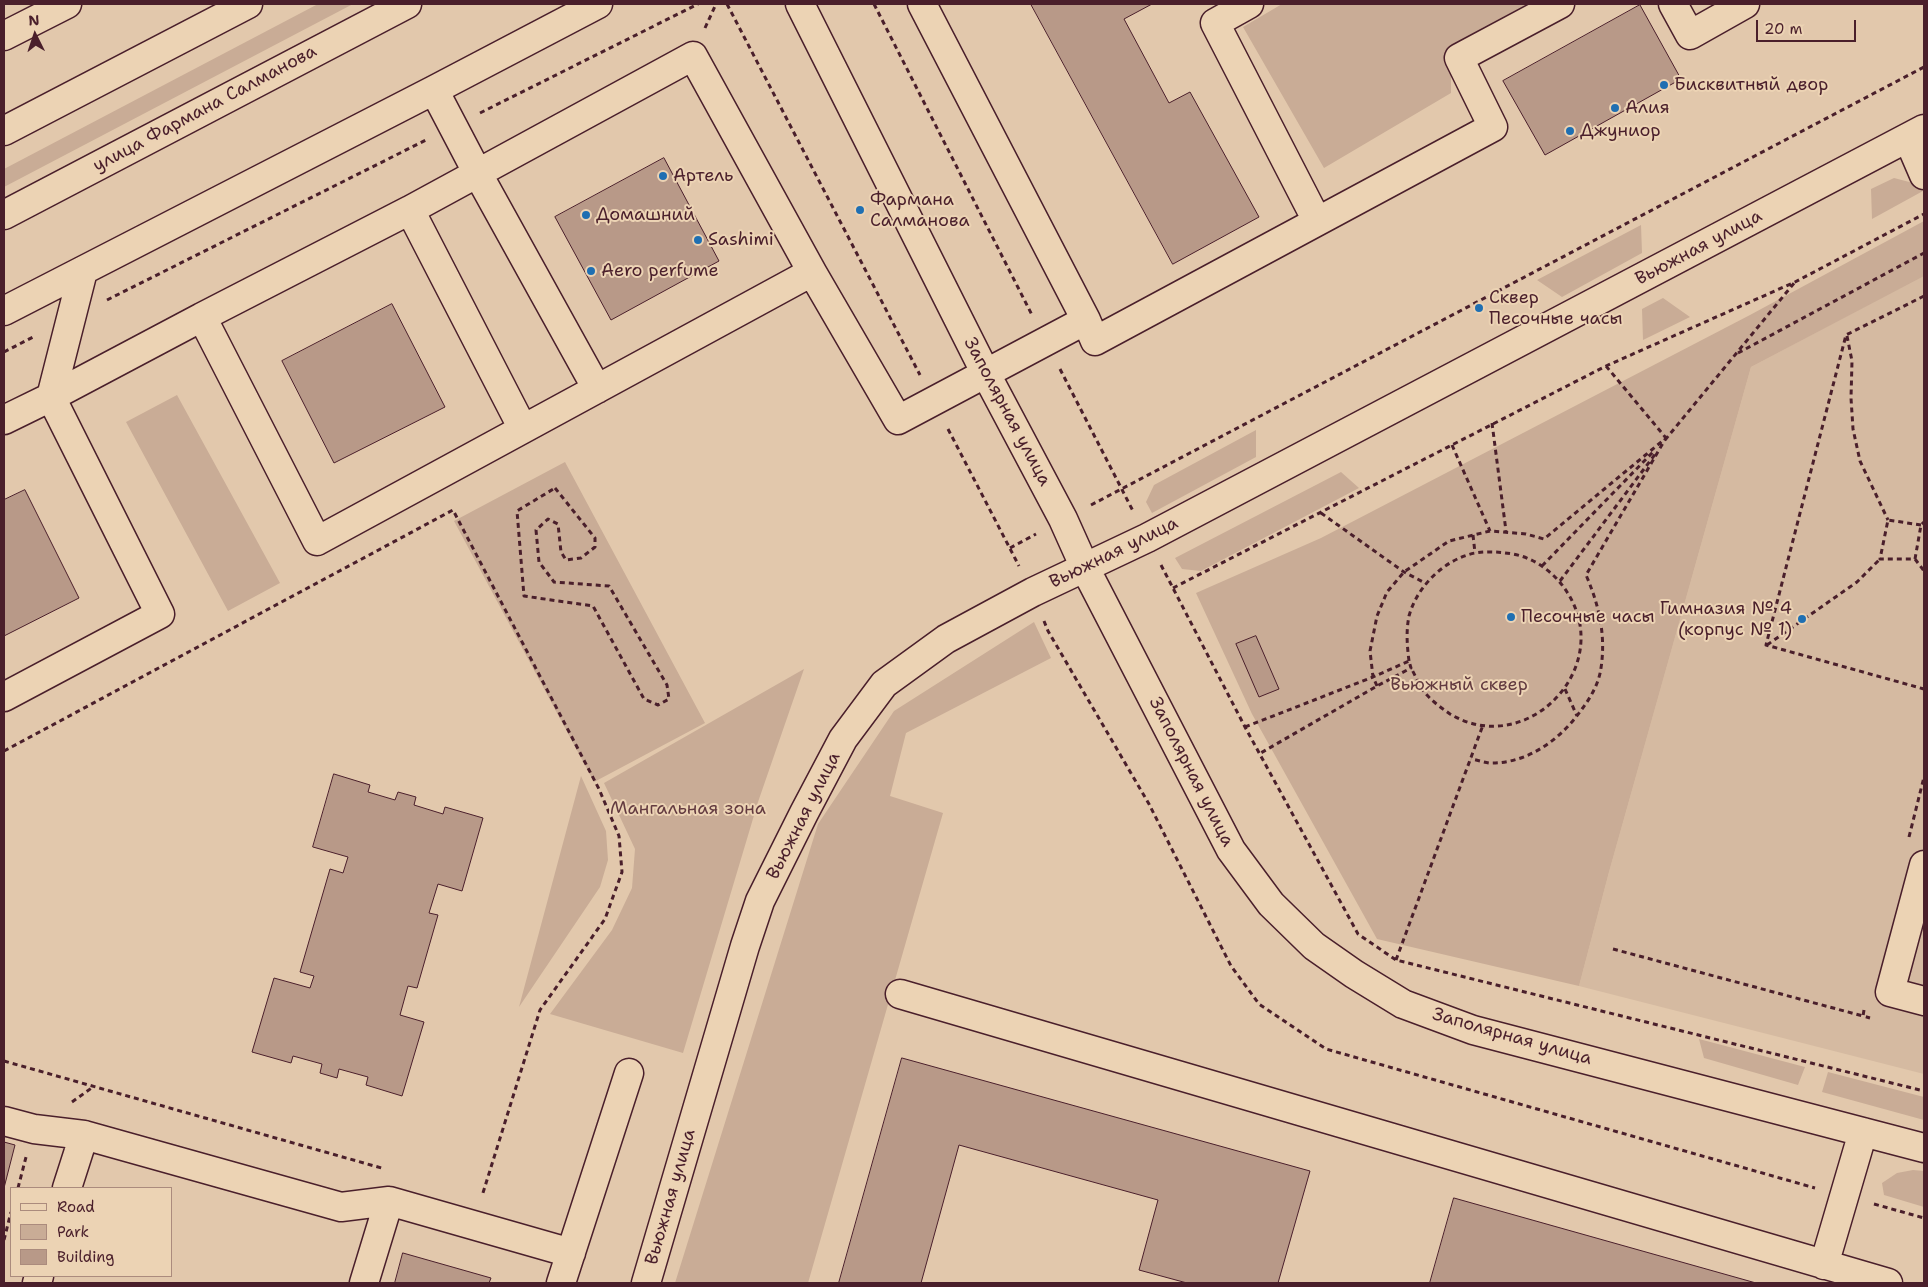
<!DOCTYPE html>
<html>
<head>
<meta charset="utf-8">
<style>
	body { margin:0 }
	#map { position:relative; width:1928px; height:1287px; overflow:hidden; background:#e2c8ac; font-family:"Shantell Sans",sans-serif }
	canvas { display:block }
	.frame { position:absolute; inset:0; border:5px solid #4a1f2b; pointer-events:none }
	.legend { position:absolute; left:10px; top:1187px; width:162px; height:90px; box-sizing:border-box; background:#ecd3b4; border:1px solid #ab8b7d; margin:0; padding:6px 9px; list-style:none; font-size:15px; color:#4a1f2b }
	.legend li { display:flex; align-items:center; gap:10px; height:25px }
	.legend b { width:25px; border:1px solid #ab8b7d }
	.north { position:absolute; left:10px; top:10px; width:50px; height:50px; -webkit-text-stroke:4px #ecd3b4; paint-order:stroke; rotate:356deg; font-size:14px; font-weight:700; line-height:20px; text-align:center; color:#4a1f2b }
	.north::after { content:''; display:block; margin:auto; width:18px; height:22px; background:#4a1f2b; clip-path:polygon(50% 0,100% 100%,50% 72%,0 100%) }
	.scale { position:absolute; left:1756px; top:20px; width:100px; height:22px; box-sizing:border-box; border:2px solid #4a1f2b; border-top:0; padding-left:6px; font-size:15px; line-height:18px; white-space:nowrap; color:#4a1f2b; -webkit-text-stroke:4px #ecd3b4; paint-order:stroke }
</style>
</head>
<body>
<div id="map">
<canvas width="1928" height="1287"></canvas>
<div class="frame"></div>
<ul class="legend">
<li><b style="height:6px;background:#ecd3b4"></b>Road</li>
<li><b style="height:14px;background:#c9ac96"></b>Park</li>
<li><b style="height:14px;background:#b89988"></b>Building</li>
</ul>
<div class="north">N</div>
<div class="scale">20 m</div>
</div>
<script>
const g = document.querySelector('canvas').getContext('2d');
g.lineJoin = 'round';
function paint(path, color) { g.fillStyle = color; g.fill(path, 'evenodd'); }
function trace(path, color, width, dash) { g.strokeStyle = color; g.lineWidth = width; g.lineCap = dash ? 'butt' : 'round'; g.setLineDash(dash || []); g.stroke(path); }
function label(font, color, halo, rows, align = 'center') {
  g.font = font + ' "Shantell Sans",sans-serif'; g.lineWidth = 4; g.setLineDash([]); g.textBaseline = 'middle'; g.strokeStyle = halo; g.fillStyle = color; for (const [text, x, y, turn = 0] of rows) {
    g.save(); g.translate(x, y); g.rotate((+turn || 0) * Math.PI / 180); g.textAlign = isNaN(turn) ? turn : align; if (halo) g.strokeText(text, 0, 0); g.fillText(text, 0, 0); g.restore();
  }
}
const built = new Path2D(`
	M1924 275V1074L1579 986 1609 872 1751 367Z`);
const green = new Path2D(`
	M318 4H353L4 187V169Z
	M1282 4H1531L1451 51V93L1324 168 1243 27Z
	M1894 178 1917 184 1923 191 1872 219 1871 189Z
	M1924 221V276L1751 367 1609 872 1579 986 1377 939 1252 714 1196 593 1321 538 1750 315Z
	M1641 225 1642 253 1562 297 1537 280Z
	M1663 298 1690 317 1643 340 1642 309Z
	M177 395 280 583 228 611 126 422Z
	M1256 430V457L1152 513 1146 502 1154 485Z
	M565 462 705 723 594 782 454 521Z
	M1341 472 1359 488 1201 571 1182 569 1175 558Z
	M1034 622 1051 658 906 733 890 796 943 813 808 1283H675L818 824 894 711Z
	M804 669 758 802 683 1053 550 1014 612 930 632 888 635 849 604 783Z
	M581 776 606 831 608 860 600 887 519 1007Z
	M1699 1039 1805 1067 1798 1085 1704 1058Z
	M1828 1072 1924 1097V1120L1822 1092Z
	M1913 1170 1924 1171V1207L1884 1195 1882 1183 1897 1173Z`);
const building = new Path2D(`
	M1031 4H1152L1124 19 1169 103 1190 92 1259 217 1173 264Z
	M1640 5 1681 79 1545 155 1503 81Z
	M664 158 719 261 611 320 555 217Z
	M392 304 445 407 334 463 282 361Z
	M25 490 79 598 4 636V500Z
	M1256 636 1279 689 1259 697 1236 644Z
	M334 774 370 785 368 792 395 800 398 792 416 797 414 805 443 814 445 807 483 818 462 891 438 884 429 913 438 915 417 988 408 986 400 1015 424 1022 402 1096 366 1085 368 1077 339 1069 337 1078 320 1073 322 1064 293 1056 291 1063 252 1052 274 978 310 988 314 976 300 972 330 869 343 873 348 857 313 847Z
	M902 1058 1310 1171 1278 1283H1187L1139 1270 1158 1200 959 1145 921 1283H839Z
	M4 1142 15 1145 4 1188Z
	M1454 1198 1756 1283H1430Z
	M403 1253 491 1278 489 1283H395Z`);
const path = new Path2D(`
	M727 4 920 375
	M874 4 1032 315
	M705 28 716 4
	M480 113 698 4
	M1924 296 1846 335 1766 645 1924 689
	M107 300 426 140
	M1847 336 1852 361 1851 398 1853 429 1860 461 1888 520
	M4 352 35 336
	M1738 353 1924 253
	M1606 366 1666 438
	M1060 369 1133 511
	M1492 423 1506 531
	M948 429 1019 566
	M1665 440 1795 282
	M1452 445 1490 531
	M555 488 595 538V547L581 558 566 560 561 552 558 524 548 519 536 530 539 562 554 582 609 586 667 685 669 699 658 705 644 699 593 606 524 596 517 511Z
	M1091 505 1924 67
	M1321 513 1404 572 1427 584
	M1921 525 1888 520 1880 559H1915L1921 525 1924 522
	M1473 535 1475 553
	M1010 548 1036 534
	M1915 559 1924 571
	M1161 565 1245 727 1358 934 1396 960 1924 1091
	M1542 566 1653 452
	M1560 581 1656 453
	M1173 588 1606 366 1795 282 1924 214
	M1044 621 1048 631 1149 804 1231 966 1259 1004 1326 1049 1815 1188
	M1767 645 1857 582 1880 559
	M1409 661C1407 645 1406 631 1409 616 1417 586 1445 559 1475 553 1488 551 1500 552 1513 554 1535 558 1555 573 1567 592 1616 667 1527 760 1450 714 1440 707 1429 699 1422 689 1418 682 1415 675 1411 668
	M1377 686 1373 677 1370 651 1377 616 1387 592 1404 572 1449 541 1490 531 1526 534 1544 539 1666 438 1586 575C1599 605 1606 635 1601 668 1599 683 1591 697 1582 709 1561 739 1528 764 1489 763 1483 762 1477 760 1471 759
	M1565 689 1577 716
	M1245 727 1373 677 1409 661 1411 668 1377 686 1259 754
	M4 751 453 510 599 789 619 836 622 872 605 919 540 1010 482 1196
	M1909 837 1924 777
	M1613 949 1863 1016
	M1396 960 1483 725
	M1864 1010 1863 1016 1870 1018
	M4 1061 385 1169
	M72 1102 93 1087
	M18 1188 26 1157
	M1874 1204 1924 1218
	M4 1240 11 1212`);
const minor = new Path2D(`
	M800 4 986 374 1063 519 1085 568 1231 850 1271 904 1314 946 1354 974 1403 1004 1473 1030 1924 1148
	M922 4 1086 320 1095 341 1493 127 1459 58 1560 4
	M1249 4 1215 23 1317 221
	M1673 4 1690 35 1745 4
	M4 36 67 4
	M434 90 478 174 597 389
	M4 131 248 4
	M1908 138 1924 175
	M410 210 523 429
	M4 215 407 4
	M812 272 693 56 410 210 202 317 317 541 812 272 898 420 1086 320
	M4 311 434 90 598 4
	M4 420 51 397 202 317
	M4 697 160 614 51 397 83 271
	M1924 865 1890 992 1924 1001
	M900 994 1888 1283
	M4 1121 34 1129 84 1135 67 1188
	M84 1135 341 1207 389 1201
	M1824 1265 1863 1132
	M37 1283 39 1276
	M364 1283 389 1201 571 1253
	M561 1283 629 1073
	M646 1283 745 946 760 901 804 813 843 739 884 684 946 639 1033 592 1147 538 1924 129`);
const markers = [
	[1664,85,5,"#1f6fb2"],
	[1615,108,5,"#1f6fb2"],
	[1570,131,5,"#1f6fb2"],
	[663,176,5,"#1f6fb2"],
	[860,210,5,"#1f6fb2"],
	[586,215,5,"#1f6fb2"],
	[698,240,5,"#1f6fb2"],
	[591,271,5,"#1f6fb2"],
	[1479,308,5,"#1f6fb2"],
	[1511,617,5,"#1f6fb2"],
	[1802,619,5,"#1f6fb2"]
];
const poiNames = [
	["Бисквитный двор",1674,85],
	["Алия",1625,108],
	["Джуниор",1580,131],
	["Артель",673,176],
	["Фармана",870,200],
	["Салманова",870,221],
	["Домашний",596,215],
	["Sashimi",708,240],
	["Aero perfume",601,271],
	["Сквер",1489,298],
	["Песочные часы",1489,319],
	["Гимназия № 4",1792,609,"right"],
	["(корпус № 1)",1792,630,"right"],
	["Песочные часы",1521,617]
];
const streetNames = [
	["улица Фармана Салманова",205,109,-28],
	["Вьюжная улица",1699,248,-28],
	["Заполярная улица",1007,412,62],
	["Вьюжная улица",1114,553,-26],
	["Заполярная улица",1191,772,63],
	["Вьюжная улица",804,816,-63],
	["Заполярная улица",1512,1037,16],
	["Вьюжная улица",671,1197,-74]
];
const parkNames = [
	["Вьюжный сквер",1459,685],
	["Мангальная зона",688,809]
];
paint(built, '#d5baa1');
paint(green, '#c9ac96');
paint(building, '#b89988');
trace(building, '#4a1f2b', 1);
trace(minor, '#4a1f2b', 31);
trace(path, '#4a1f2b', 3, [5, 4]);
trace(minor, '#ecd3b4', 28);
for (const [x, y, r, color] of markers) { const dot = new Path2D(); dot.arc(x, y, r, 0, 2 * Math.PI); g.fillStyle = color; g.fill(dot); trace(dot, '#ecd3b4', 2); }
label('18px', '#4a1f2b', '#ecd3b4', poiNames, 'left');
label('18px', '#4a1f2b', '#ecd3b4', streetNames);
label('18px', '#633b40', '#ecd3b4', parkNames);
</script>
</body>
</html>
